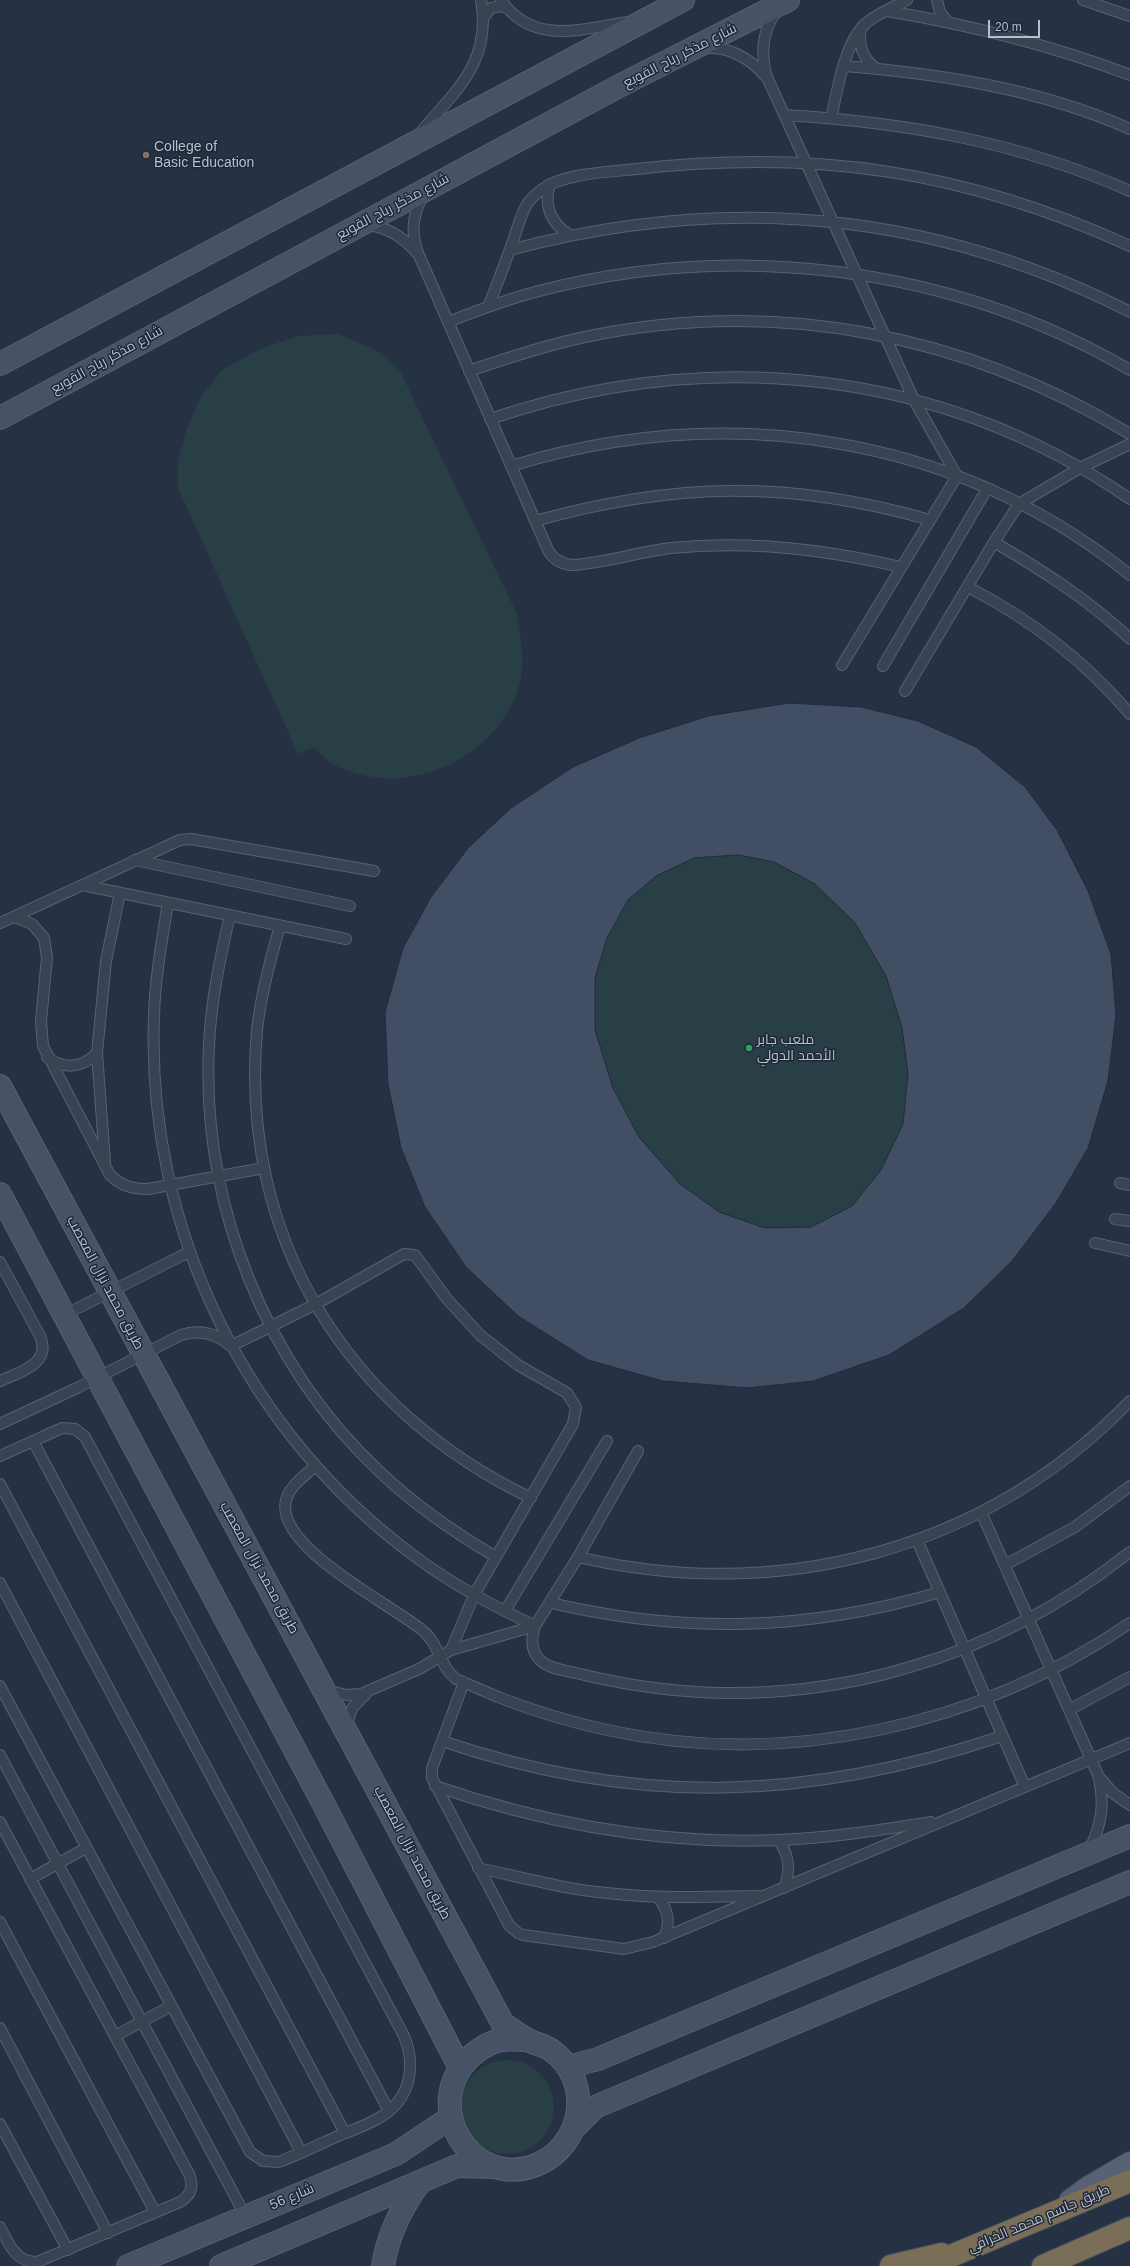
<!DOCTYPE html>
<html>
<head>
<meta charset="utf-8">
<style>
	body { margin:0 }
	#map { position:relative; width:1130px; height:2266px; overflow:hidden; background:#263144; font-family:Helvetica,sans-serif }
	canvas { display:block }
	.scale { position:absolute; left:988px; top:20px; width:52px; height:18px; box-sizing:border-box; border:2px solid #b8bfcd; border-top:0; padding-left:5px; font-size:12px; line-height:14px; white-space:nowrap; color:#b8bfcd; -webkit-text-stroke:3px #1f2839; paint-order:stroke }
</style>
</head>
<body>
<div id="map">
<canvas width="1130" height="2266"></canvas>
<div class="scale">20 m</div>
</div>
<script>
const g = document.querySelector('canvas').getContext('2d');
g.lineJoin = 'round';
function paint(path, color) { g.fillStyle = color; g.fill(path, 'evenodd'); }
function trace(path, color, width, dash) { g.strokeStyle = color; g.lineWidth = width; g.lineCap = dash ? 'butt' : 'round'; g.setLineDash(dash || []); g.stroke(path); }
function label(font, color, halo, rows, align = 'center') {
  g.font = font + ' Helvetica,Cairo,sans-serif'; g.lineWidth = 3; g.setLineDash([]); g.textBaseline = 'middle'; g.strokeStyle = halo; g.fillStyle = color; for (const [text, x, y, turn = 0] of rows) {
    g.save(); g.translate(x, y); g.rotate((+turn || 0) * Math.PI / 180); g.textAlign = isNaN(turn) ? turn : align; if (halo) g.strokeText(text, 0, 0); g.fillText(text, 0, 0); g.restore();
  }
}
const green = new Path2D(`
	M339 334 377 351 400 371 516 612C520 631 524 652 522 672 514 726 465 768 413 776 407 777 399 779 392 779 373 778 354 774 336 766 328 762 320 753 313 747L298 754 178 488V461L186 431 200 398 222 370 262 348 298 336Z
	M789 703 861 707 918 721 976 747 1025 787 1057 830 1088 891 1108 1081 1088 1148 1056 1203 1012 1261 964 1308 889 1355 813 1381 748 1388 663 1381 588 1360 518 1316 466 1267 425 1207 401 1148 388 1084 385 1012 403 948 431 897 468 849 511 808 573 767 639 738 708 716Z
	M460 2107a47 47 0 1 1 94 0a47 47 0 1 1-94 0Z`);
const building = new Path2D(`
	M789 703 861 707 918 721 976 747 1025 787 1057 830 1088 891 1111 954 1116 1015 1108 1081 1088 1148 1056 1203 1012 1261 964 1308 889 1355 813 1381 748 1388 663 1381 588 1360 518 1316 466 1267 425 1207 401 1148 388 1084 385 1012 403 948 431 897 468 848 511 808 573 767 639 738 708 716ZM739 855 774 862 815 884 855 923 886 976 902 1028 908 1074 903 1124 881 1170 852 1206 811 1227 765 1228 719 1212 679 1183 639 1137 613 1088 595 1030V978L607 938 628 900 656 876 694 858Z`);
const lane = new Path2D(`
	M501 0C532 46 582 29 628 22
	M937 0 940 12 947 21
	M1083 0 1130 16
	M777 10C762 31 760 53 767 77L914 400 957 476 842 665
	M887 11C971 25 1051 45 1130 75
	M484 17 491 8 501 6 506 8
	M861 29C858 45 863 59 876 68
	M704 48C728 46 750 58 765 76
	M845 66C942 74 1040 89 1130 129
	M784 115C904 122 1019 142 1130 191
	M831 118C838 89 844 43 866 23 878 13 894 7 907 0
	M420 133C456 90 492 62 481 0
	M550 184C543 205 551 224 570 235
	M424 195C412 213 411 233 418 253L548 550C553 559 561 564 572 565 604 563 638 552 671 548 749 540 825 549 901 567
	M367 225C387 227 403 237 416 252
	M510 250C724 193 932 211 1130 312
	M488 307C497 285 505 263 513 241 517 230 520 217 526 206 529 200 535 195 541 190 563 173 609 172 637 169 817 149 965 171 1130 246
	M448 322C476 311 505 300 535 292 733 239 952 266 1130 370
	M469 371C507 358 546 345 585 337 776 297 964 334 1130 434
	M490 419C707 345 939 368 1130 499
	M511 466C725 401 953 433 1130 575
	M535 521C675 482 789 480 930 520
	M994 542C1042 570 1089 600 1130 639
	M968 587C1030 619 1085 661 1130 714
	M883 666 987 489
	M905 691 994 542 1019 504 1080 468 1130 444
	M135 860 350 906
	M82 885 346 939
	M168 903C162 940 155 978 154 1016 146 1228 246 1433 417 1558 453 1585 494 1606 535 1626
	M230 915C220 958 211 1001 209 1045 201 1203 265 1365 381 1473 416 1506 455 1533 496 1557
	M14 917 32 924 44 938 47 957 41 1021 43 1046 110 1175C122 1186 132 1189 148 1189L264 1168
	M0 923 180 840 191 839 374 871
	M280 926C270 960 261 994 257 1030 239 1237 346 1409 531 1498
	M47 1057C64 1070 82 1068 97 1053
	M105 1162 97 1053 106 961 120 893
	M1120 1183 1130 1185
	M1115 1219 1130 1221
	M1095 1243 1130 1251
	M0 1262 40 1336C52 1364 20 1372 0 1381
	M64 1315 189 1252
	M0 1424 79 1387 181 1335C200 1329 216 1333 231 1346L316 1304 404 1254 415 1255 447 1299 480 1335 518 1365 567 1393 576 1407 573 1424 474 1595 451 1650
	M33 1441 389 2111
	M638 1451 578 1557 535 1626C531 1638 530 1650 540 1660 548 1669 568 1671 580 1674 642 1689 705 1696 769 1692 816 1689 864 1681 910 1667 991 1644 1064 1604 1130 1552
	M0 1456 62 1428 75 1429 85 1437 404 2036C416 2065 411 2098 382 2116 369 2125 352 2130 338 2136 318 2145 299 2154 279 2162L263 2161 250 2152 0 1686
	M315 1466C305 1476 290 1485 286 1500 274 1547 391 1604 422 1630 439 1643 440 1667 456 1679 470 1685 484 1691 498 1697 534 1711 570 1722 607 1730 787 1769 979 1726 1130 1623
	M0 1484 345 2133
	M981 1512 1098 1775C1105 1802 1102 1825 1089 1850
	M917 1540 1025 1787
	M578 1557C780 1604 985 1551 1130 1401
	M1005 1565 1075 1527 1130 1486
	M0 1583 301 2152
	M551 1603C684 1634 808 1631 940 1592
	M505 1611 607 1441
	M464 1682 432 1768V1778L509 1925 518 1933 523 1935 624 1949 653 1942 1130 1743
	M327 1690 346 1695 361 1694 419 1669 451 1650 535 1626
	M1069 1710 1130 1677
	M345 1727 353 1707 366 1694
	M442 1741C636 1807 809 1801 1002 1736
	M0 1755 246 2217
	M1100 1778 1113 1793 1130 1805
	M435 1786C546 1824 660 1845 778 1840 830 1838 880 1830 931 1822
	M0 1822 189 2174C194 2186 191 2195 180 2202L37 2262C15 2262 9 2244 0 2227
	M778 1840C790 1855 791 1870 784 1888
	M478 1868C521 1877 563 1889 607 1893 657 1899 708 1897 759 1896
	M30 1879 86 1848
	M657 1897C668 1908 671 1923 664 1938
	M0 1922 155 2212
	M0 2028 108 2233
	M115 2036 171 2006
	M0 2124 68 2250`);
const secondary = new Path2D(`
	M0 364 683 0
	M0 418 623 84 788 0
	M0 1086 503 2024C511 2029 520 2036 528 2040 535 2044 544 2045 551 2050 594 2080 584 2146 536 2165 472 2190 420 2107 469 2058 478 2050 490 2041 503 2040 511 2039 519 2040 527 2040
	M0 1194 322 1801 460 2068
	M568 2067 598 2059 1130 1836
	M575 2127 595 2107 1130 1882
	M128 2266 396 2154 450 2118
	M221 2266 457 2166 494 2167
	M383 2266C388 2234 401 2208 420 2182`);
const primary = new Path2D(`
	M1070 2201 1089 2187 1130 2163`);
const highway = new Path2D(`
	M891 2266 942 2254
	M927 2266 1130 2181
	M1043 2266 1130 2228`);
const markers = [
	[146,155,4,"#8d6e63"],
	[749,1048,4,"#2e9e5b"]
];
const streetNames = [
	["شارع مذكر رباح القوبع",680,56,-27],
	["شارع مذكر رباح القوبع",393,207,-28],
	["شارع مذكر رباح القوبع",107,360,-29],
	["طريق محمد نزال المعصب",105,1283,62],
	["طريق محمد نزال المعصب",259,1568,61],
	["طريق محمد نزال المعصب",412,1853,62],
	["شارع 56",292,2197,-23],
	["طريق جاسم محمد الخرافي",1039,2219,-23]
];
const poiNames = [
	["College of",154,147],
	["Basic Education",154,163],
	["ملعب جابر",757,1040],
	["الأحمد الدولي",757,1056]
];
paint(green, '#284045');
paint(building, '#424e64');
trace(building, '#212a3b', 1);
trace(lane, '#596171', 12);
trace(secondary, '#596171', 24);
trace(primary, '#444c5d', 24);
trace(highway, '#454e5e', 24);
trace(lane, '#3a4354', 10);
trace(secondary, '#485267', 22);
trace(primary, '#586274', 22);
trace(highway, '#7a6e57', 22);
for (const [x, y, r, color] of markers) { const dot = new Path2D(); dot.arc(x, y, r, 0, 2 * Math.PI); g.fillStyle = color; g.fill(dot); trace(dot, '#1f2839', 1.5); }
label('14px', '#b8bfcd', '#1f2839', streetNames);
label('14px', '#b8bfcd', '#1f2839', poiNames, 'left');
</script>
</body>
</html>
